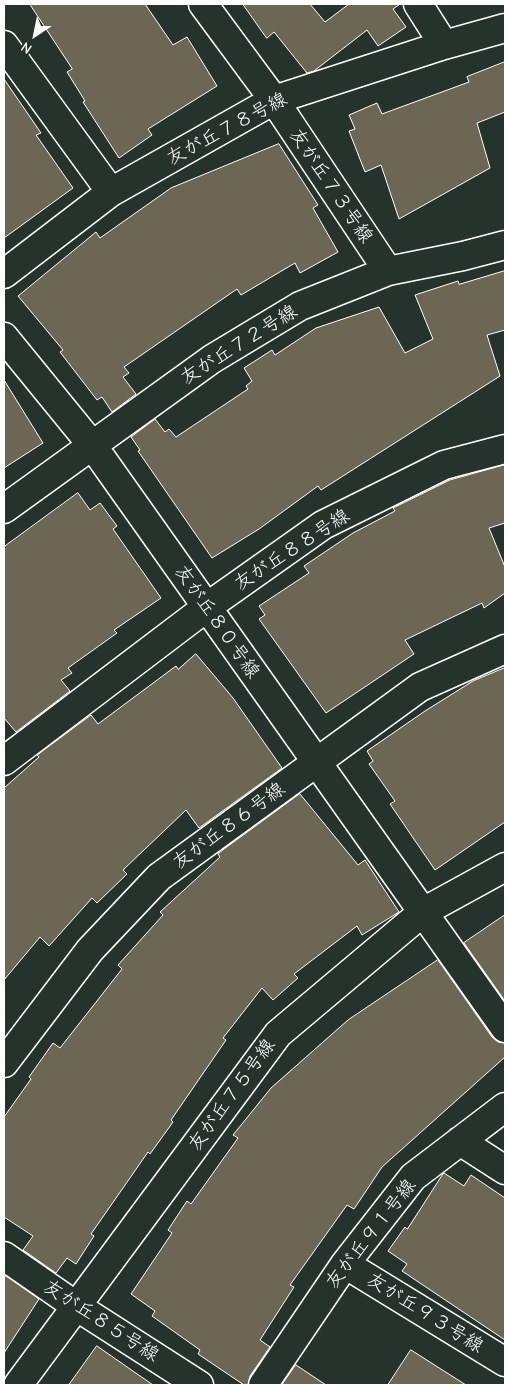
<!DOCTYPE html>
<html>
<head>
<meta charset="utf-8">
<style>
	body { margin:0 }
	#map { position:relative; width:509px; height:1389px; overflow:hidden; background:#26332d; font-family:"Comic Neue",sans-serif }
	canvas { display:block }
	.frame { position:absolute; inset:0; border:5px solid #fff; pointer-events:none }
	.north { position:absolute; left:10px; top:10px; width:50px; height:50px; -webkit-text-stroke:4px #26332d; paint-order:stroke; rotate:214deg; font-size:14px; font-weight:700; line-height:20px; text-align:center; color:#fff }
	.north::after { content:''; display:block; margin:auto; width:18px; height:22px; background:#fff; clip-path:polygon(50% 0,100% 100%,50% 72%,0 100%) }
</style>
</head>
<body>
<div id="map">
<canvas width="509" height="1389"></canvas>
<div class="frame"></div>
<div class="north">N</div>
</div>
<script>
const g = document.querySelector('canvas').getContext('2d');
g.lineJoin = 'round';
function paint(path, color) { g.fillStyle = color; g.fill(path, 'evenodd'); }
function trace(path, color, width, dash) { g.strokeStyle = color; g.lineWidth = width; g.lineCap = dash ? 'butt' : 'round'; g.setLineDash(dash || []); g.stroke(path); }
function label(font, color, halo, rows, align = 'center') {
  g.font = font + ' "Comic Neue","Klee One",sans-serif'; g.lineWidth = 5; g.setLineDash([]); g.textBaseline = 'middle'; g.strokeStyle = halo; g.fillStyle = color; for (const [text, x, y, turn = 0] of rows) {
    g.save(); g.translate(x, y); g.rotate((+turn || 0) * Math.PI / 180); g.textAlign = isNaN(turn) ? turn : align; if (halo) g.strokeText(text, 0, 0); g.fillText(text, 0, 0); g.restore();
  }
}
const building = new Path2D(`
	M30 4H145L173 45 187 37 217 86 148 129 152 135 119 158 83 102 85 101 67 72 72 69Z
	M243 4H310L325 22 349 4H400L393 9 406 27 378 46 367 30 314 71 307 73 274 32 267 38Z
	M505 62V112L477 123 490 168 399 219 381 165 365 172 349 131 355 129 349 115 377 103 382 114 469 82 467 77Z
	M4 79 41 133 36 135 73 188 4 238Z
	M279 144 318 205 313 208 338 252 300 273 295 263 241 295 237 289 124 367 129 373 123 377 136 394 112 412 102 397 97 400 60 352 63 350 18 296 96 232 100 238 171 188Z
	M505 271V330L487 335 500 376 321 490 318 486 259 529 212 558 138 451 140 450 131 437 155 419 165 432 169 429 176 437 248 389 246 386 252 381 244 368 272 350 275 355 316 328 379 307 405 353 433 339 415 295 458 281 459 284Z
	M4 380 43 443 4 468Z
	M505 465V523L489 528 505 567V593L484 608 482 603 405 640 414 654 326 713 259 619 265 615 259 606 309 573 304 566 353 533 395 511 393 508 450 480Z
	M78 493 90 510 100 503 117 526 113 529 161 598 114 630 117 633 68 668 72 673 61 680 70 691 16 732 4 718V547Z
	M196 654 233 698 282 768 199 828 186 810 123 870 127 874 97 903 92 898 49 946 40 937 4 980V788L39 757 37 755 91 715 98 724 176 666 178 669Z
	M505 668V822L435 870 390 804 395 801 369 764 373 761 367 751 425 711 473 681Z
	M300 794 358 865 365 860 399 912 362 935 357 926 294 974 298 978 273 1000 262 988 223 1038 226 1040 171 1120 173 1122 150 1154 148 1152 91 1234 94 1236 76 1264 67 1258 56 1273 23 1250 33 1236 4 1217V1117L31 1079 29 1077 53 1043 60 1048 122 969 118 965 163 915 160 912 220 857 218 854Z
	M505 915V1001L464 943Z
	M438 960 492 1037 498 1042 505 1043V1057L382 1167 354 1209 347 1205 290 1285 294 1287 260 1340 270 1347 250 1376 248 1385H244L198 1354 200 1350 152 1316 155 1311 131 1294 172 1233 168 1230 187 1201 191 1204 238 1138 233 1135 271 1088 348 1020Z
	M444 1173 464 1186 471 1175 505 1198V1340L402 1271 407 1264 388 1251 405 1227 407 1229Z
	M6 1276 39 1299 4 1353V1279Z
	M97 1346 153 1385H69Z
	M411 1350 466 1385H388Z
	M296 1365 326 1385H282Z`);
const minor = new Path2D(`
	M203 4 274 100 388 271
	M418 4 444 45
	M4 45 111 192
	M4 274 111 192 274 100 444 45 505 28
	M4 337 92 445 505 1028
	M4 509 212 359 300 306 388 271 463 256 505 245
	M4 761 207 607 323 525 444 465 505 449
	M4 1063 90 950 159 877 420 687 505 649
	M460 1141 505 1170
	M4 1256 76 1306 199 1385
	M345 1264 505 1362
	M18 1385 278 1034 423 912 505 867
	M263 1385 345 1264 413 1177 505 1107`);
const streetNames = [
	["友が丘７８号線",227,129,-28],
	["友が丘７３号線",331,186,56],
	["友が丘７２号線",239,345,-32],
	["友が丘８８号線",292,550,-33],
	["友が丘８０号線",217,622,55],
	["友が丘８６号線",229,826,-36],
	["友が丘７５号線",232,1095,-54],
	["友が丘９１号線",371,1234,-52],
	["友が丘９３号線",425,1313,32],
	["友が丘８５号線",101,1321,33]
];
paint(building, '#6b6754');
trace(building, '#fff', 1);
trace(minor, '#fff', 31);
trace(minor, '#26332d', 28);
label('19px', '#fff', '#26332d', streetNames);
</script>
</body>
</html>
